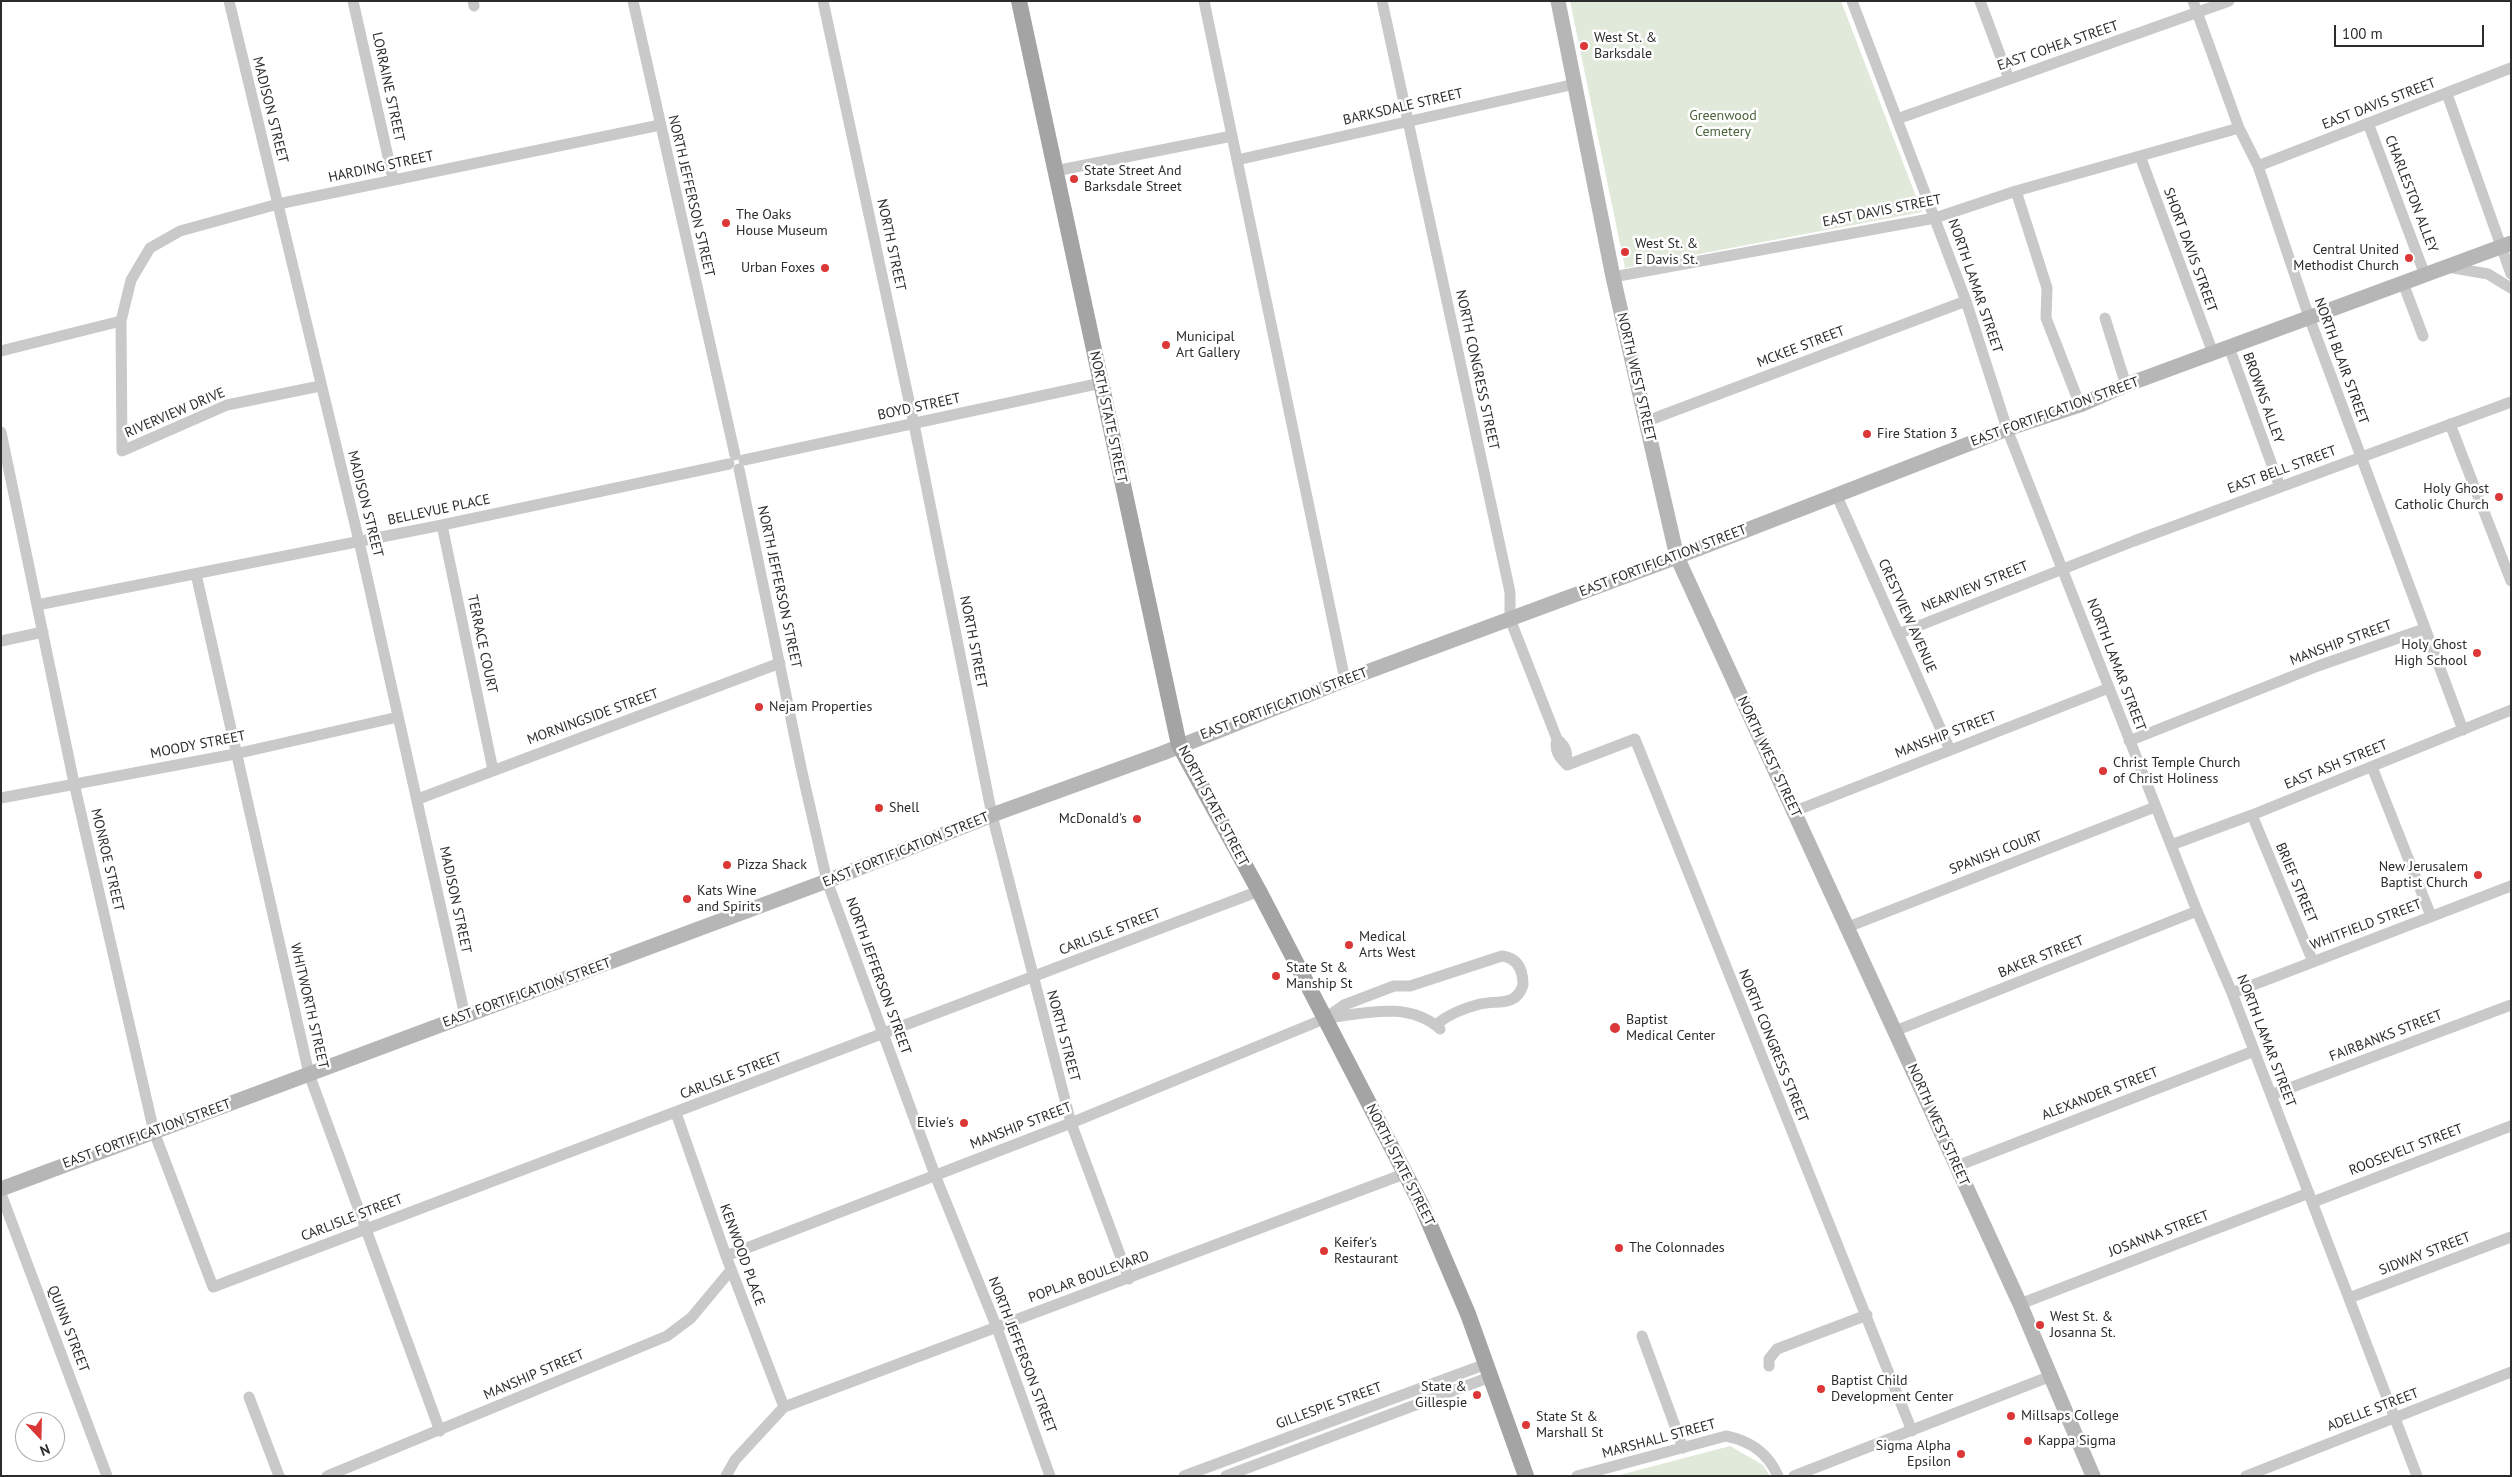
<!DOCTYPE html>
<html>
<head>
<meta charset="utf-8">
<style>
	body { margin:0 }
	#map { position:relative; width:2512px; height:1477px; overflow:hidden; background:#fff; font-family:"PT Sans",sans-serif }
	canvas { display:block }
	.frame { position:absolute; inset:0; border:2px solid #2c2c2c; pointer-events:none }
	.north { position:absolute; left:15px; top:1412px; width:50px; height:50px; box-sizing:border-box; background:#fff; border:1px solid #ababab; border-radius:50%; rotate:159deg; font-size:14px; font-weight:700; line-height:20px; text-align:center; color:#2c2c2c }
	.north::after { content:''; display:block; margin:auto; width:18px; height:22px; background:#db3736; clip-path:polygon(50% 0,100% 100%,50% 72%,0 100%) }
	.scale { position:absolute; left:2334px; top:25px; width:150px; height:22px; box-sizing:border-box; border:2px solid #2c2c2c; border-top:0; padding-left:6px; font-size:15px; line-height:18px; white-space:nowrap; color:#2c2c2c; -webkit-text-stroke:4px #fff; paint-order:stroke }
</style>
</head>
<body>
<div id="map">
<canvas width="2512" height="1477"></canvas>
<div class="frame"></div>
<div class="north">N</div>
<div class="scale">100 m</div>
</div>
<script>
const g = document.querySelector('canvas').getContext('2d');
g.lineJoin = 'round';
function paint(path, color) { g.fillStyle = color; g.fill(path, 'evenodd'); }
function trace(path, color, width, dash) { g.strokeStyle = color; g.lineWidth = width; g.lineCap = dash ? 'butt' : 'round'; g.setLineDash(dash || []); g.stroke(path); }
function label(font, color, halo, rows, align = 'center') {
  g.font = font + ' "PT Sans",sans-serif'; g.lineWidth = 5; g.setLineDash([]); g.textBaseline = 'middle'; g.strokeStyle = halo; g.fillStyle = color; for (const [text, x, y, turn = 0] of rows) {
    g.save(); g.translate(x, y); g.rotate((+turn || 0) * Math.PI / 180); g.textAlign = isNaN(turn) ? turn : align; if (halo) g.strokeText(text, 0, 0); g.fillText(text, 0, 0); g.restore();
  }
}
const green = new Path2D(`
	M1570 1H1841L1922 212 1625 268Z
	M1730 1446 1763 1465 1770 1476H1616Z`);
const street = new Path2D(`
	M229 1 359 541 465 1016
	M353 1 393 179
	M473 1 474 6
	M633 1 735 455
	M823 1 914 424 992 815 1071 1123 1129 1279
	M1204 1 1345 680
	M1382 1 1510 592V619L1557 739C1567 747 1567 753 1567 765
	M1852 1 1966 301 2007 429 2197 911 2232 993 2417 1476
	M1980 1 2009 79
	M2193 1 2239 128 2258 166 2309 317 2463 730
	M2447 94 2511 274
	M1897 119 2229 1
	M2368 123 2425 275
	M2140 156 2213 353
	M1237 160 1575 84
	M2258 166 2511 68
	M1055 171 1232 136
	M2016 191 2047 288 2046 318 2080 405
	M2448 267 2488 274 2511 288
	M1613 277 1935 218 2016 191 2239 128
	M2403 283 2423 336
	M2105 318 2126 385
	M2229 347 2280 487
	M1 351 121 321
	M320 386 227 405 122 451 121 321 131 280 150 248 180 231 278 204 660 125
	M1647 421 1966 301
	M2450 424 2511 581
	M1 432 74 783 154 1132 213 1287 1259 891
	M744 460 1101 383
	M739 469 802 772 827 881 935 1175 997 1328 1050 1476
	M1836 494 1950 750
	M442 525 493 770
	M196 574 309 1074 440 1431
	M37 605 442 525 729 464
	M1898 634 2134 541 2511 402
	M1 641 43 632
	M1557 739C1554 751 1559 757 1567 765
	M2129 741 2318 666 2424 629
	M1567 765 1635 739 1912 1431
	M2372 767 2431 916
	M1 798 235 754 398 717
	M418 799 780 663
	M1795 811 2109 688
	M2252 815 2313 962
	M2171 845 2252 815 2511 710
	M1848 927 2155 807
	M2232 993 2511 886
	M1326 1018C1363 1014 1408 1000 1440 1029
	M1895 1031 2197 911
	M2271 1095 2511 1005
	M676 1113 726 1256 784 1407
	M1957 1166 2254 1051
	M1 1194 107 1476
	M2313 1202 2511 1126
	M726 1256 1071 1123 1324 1019 1344 1005 1394 986H1410L1502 956C1518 958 1523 970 1523 985 1516 1007 1498 1000 1480 1004 1465 1008 1447 1015 1436 1025
	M2349 1298 2511 1237
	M2020 1304 2309 1193
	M1642 1336 1683 1448
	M1769 1366V1359L1777 1349 1867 1315
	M249 1397 279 1476
	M327 1476 667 1336 691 1318 731 1270
	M726 1476 735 1460 784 1407 1404 1174
	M1184 1476 1486 1364
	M1226 1476 1490 1377
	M1577 1476 1726 1436C1751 1441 1768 1453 1778 1476
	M1794 1476 2051 1376
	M2246 1476 2511 1372`);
const secondary = new Path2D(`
	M1558 1 1613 277 1677 557 2020 1304 2093 1476
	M1 1189 827 881 992 815 1163 753 1345 680 1677 557 2007 429 2080 405 2126 385 2511 243`);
const primary = new Path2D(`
	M1019 1 1179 745 1259 891 1421 1204 1468 1314 1526 1476`);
const markers = [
	[1584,46,5,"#db3736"],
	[1074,179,5,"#db3736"],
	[726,223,5,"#db3736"],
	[1625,252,5,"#db3736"],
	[2409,258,5,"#db3736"],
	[825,268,5,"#db3736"],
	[1166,345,5,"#db3736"],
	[1867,434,5,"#db3736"],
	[2499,497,5,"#db3736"],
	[2477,653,5,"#db3736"],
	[759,707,5,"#db3736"],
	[2103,771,5,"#db3736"],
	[879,808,5,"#db3736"],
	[1137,819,5,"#db3736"],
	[727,865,5,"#db3736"],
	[2478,875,5,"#db3736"],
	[687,899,5,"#db3736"],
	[1349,945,5,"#db3736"],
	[1276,976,5,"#db3736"],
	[1615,1028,6,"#db3736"],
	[964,1123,5,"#db3736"],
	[1619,1248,5,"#db3736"],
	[1324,1251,5,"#db3736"],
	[2040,1325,5,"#db3736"],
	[1821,1389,5,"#db3736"],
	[1477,1395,5,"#db3736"],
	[2011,1416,5,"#db3736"],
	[1526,1425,5,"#db3736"],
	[2028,1441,5,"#db3736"],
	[1961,1454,5,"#db3736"]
];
const poiNames = [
	["West St. &",1594,38],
	["Barksdale",1594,54],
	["State Street And",1084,171],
	["Barksdale Street",1084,187],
	["The Oaks",736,215],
	["House Museum",736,231],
	["West St. &",1635,244],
	["E Davis St.",1635,260],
	["Central United",2399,250,"right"],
	["Methodist Church",2399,266,"right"],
	["Urban Foxes",815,268,"right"],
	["Municipal",1176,337],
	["Art Gallery",1176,353],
	["Fire Station 3",1877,434],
	["Holy Ghost",2489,489,"right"],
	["Catholic Church",2489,505,"right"],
	["Holy Ghost",2467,645,"right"],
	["High School",2467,661,"right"],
	["Nejam Properties",769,707],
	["Christ Temple Church",2113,763],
	["of Christ Holiness",2113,779],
	["Shell",889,808],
	["McDonald's",1127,819,"right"],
	["Pizza Shack",737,865],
	["New Jerusalem",2468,867,"right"],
	["Baptist Church",2468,883,"right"],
	["Kats Wine",697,891],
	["and Spirits",697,907],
	["Medical",1359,937],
	["Arts West",1359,953],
	["State St &",1286,968],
	["Manship St",1286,984],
	["Baptist",1626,1020],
	["Medical Center",1626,1036],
	["Elvie's",954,1123,"right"],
	["Keifer's",1334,1243],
	["Restaurant",1334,1259],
	["The Colonnades",1629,1248],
	["West St. &",2050,1317],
	["Josanna St.",2050,1333],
	["Baptist Child",1831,1381],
	["Development Center",1831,1397],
	["State &",1467,1387,"right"],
	["Gillespie",1467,1403,"right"],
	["Millsaps College",2021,1416],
	["State St &",1536,1417],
	["Marshall St",1536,1433],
	["Kappa Sigma",2038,1441],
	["Sigma Alpha",1951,1446,"right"],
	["Epsilon",1951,1462,"right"]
];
const streetNames = [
	["EAST COHEA STREET",2058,46,-19],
	["LORRAINE STREET",388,87,78],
	["EAST DAVIS STREET",2379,104,-21],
	["BARKSDALE STREET",1403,107,-13],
	["MADISON STREET",270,110,76],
	["HARDING STREET",381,167,-12],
	["CHARLESTON ALLEY",2411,194,69],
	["NORTH JEFFERSON STREET",691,196,77],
	["EAST DAVIS STREET",1882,211,-11],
	["NORTH STREET",891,245,78],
	["SHORT DAVIS STREET",2190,250,70],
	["NORTH LAMAR STREET",1975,286,71],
	["MCKEE STREET",1801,347,-21],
	["NORTH BLAIR STREET",2341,361,70],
	["NORTH CONGRESS STREET",1477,370,78],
	["NORTH WEST STREET",1636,377,77],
	["BROWNS ALLEY",2263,398,70],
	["BOYD STREET",919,407,-12],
	["EAST FORTIFICATION STREET",2055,412,-20],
	["RIVERVIEW DRIVE",175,413,-23],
	["NORTH STATE STREET",1108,417,78],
	["EAST BELL STREET",2282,470,-20],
	["MADISON STREET",365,504,76],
	["BELLEVUE PLACE",439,510,-12],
	["EAST FORTIFICATION STREET",1663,561,-21],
	["NORTH JEFFERSON STREET",779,587,78],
	["NEARVIEW STREET",1975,587,-22],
	["CRESTVIEW AVENUE",1907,616,66],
	["NORTH STREET",973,642,79],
	["MANSHIP STREET",2341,643,-20],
	["TERRACE COURT",482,644,78],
	["NORTH LAMAR STREET",2116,665,69],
	["EAST FORTIFICATION STREET",1284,704,-21],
	["MORNINGSIDE STREET",593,717,-20],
	["MANSHIP STREET",1946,735,-21],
	["MOODY STREET",198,745,-11],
	["NORTH WEST STREET",1769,757,65],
	["EAST ASH STREET",2336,765,-22],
	["NORTH STATE STREET",1213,806,62],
	["EAST FORTIFICATION STREET",906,850,-22],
	["SPANISH COURT",1996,853,-21],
	["MONROE STREET",107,860,77],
	["BRIEF STREET",2296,883,67],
	["MADISON STREET",455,900,78],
	["WHITFIELD STREET",2366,925,-21],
	["CARLISLE STREET",1110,932,-21],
	["BAKER STREET",2041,957,-22],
	["NORTH JEFFERSON STREET",878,976,70],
	["EAST FORTIFICATION STREET",527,993,-20],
	["WHITWORTH STREET",309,1006,77],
	["NORTH STREET",1063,1036,75],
	["FAIRBANKS STREET",2386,1036,-21],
	["NORTH LAMAR STREET",2266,1041,69],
	["NORTH CONGRESS STREET",1773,1046,68],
	["CARLISLE STREET",731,1076,-21],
	["ALEXANDER STREET",2100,1094,-21],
	["NORTH WEST STREET",1938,1125,66],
	["MANSHIP STREET",1021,1126,-21],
	["EAST FORTIFICATION STREET",147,1134,-20],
	["ROOSEVELT STREET",2406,1150,-21],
	["NORTH STATE STREET",1400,1165,63],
	["CARLISLE STREET",352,1218,-21],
	["JOSANNA STREET",2159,1234,-21],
	["SIDWAY STREET",2425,1254,-21],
	["KENWOOD PLACE",742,1255,70],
	["POPLAR BOULEVARD",1089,1277,-20],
	["QUINN STREET",68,1329,69],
	["NORTH JEFFERSON STREET",1022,1355,69],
	["MANSHIP STREET",534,1375,-23],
	["GILLESPIE STREET",1329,1406,-20],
	["ADELLE STREET",2373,1410,-21],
	["MARSHALL STREET",1659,1439,-15]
];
const parkNames = [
	["Greenwood",1723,116],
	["Cemetery",1723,132]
];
paint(green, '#e1e9da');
trace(street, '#c9c9c9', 11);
trace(secondary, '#b6b6b6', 15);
trace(primary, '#a4a4a4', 16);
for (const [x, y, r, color] of markers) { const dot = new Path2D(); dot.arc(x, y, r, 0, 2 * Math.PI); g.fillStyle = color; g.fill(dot); trace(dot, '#fff', 2); }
label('14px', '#2c2c2c', '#fff', poiNames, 'left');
label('14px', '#2c2c2c', '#fff', streetNames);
label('14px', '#4c653c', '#fff', parkNames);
</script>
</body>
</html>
